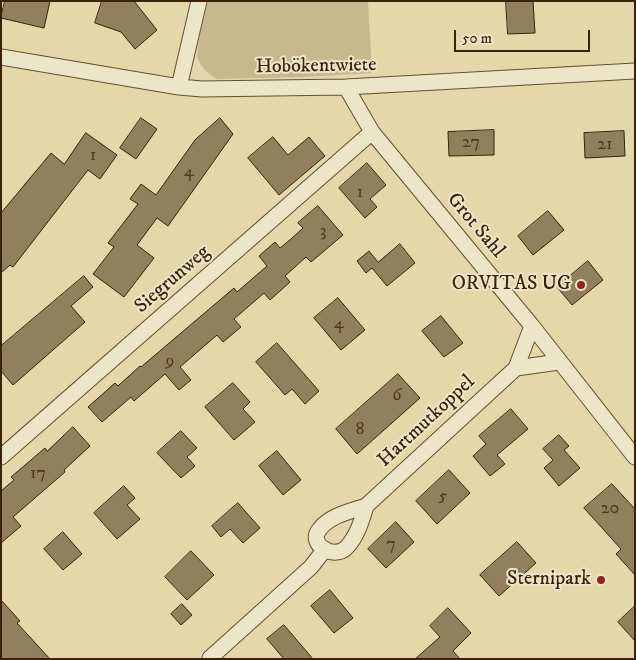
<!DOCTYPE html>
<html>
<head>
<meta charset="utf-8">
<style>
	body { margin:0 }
	#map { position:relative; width:636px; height:660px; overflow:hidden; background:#e4d7aa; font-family:"IM FELL DW Pica",serif }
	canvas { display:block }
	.frame { position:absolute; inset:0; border:2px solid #3a2107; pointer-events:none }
	.scale { position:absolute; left:454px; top:30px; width:136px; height:22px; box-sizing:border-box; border:2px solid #3a2107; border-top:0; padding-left:6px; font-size:15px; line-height:18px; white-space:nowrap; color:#3a2107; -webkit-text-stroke:4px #ede5c8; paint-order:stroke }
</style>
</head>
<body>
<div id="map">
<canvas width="636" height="660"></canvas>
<div class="frame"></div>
<div class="scale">50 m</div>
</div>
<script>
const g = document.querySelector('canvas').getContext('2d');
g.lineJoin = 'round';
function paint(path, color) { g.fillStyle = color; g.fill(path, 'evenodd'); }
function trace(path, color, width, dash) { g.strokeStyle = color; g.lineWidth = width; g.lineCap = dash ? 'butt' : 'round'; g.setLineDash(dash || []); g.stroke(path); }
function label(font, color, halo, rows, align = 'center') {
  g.font = font + ' "IM FELL DW Pica",serif'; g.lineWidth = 4; g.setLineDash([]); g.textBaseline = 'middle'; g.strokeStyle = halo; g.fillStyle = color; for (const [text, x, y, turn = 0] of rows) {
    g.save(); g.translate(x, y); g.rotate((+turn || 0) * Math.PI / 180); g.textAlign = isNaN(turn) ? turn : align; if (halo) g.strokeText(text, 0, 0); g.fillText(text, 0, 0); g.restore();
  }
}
const green = new Path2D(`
	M208 1H368L372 73 304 77 217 79C210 75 201 68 198 59 195 50 205 13 208 1Z`);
const building = new Path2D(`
	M5 1H50L44 28 1 18Z
	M102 1H134L157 30 135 49 121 32 95 23Z
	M506 1H533L535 33 508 34Z
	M141 118 157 129 136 159 120 148Z
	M220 118 233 134 168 226 157 218 137 245 154 258 124 297 93 274 114 247 108 243 138 204 130 199 141 184 156 195 195 140Z
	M494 130V155L449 156 448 132Z
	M624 131 625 156 585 158 584 133Z
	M86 133 117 155 100 179 88 170 13 267 10 265 1 273V213L51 153 64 164Z
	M273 137 288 155 309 137 325 156 279 195 248 158Z
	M367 163 386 185 370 199 377 207 365 218 339 188Z
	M318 206 343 235 311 262 306 257 285 276 290 282 270 300 264 293 234 319 241 327 223 342 217 335 180 367 191 380 179 390 165 374 134 401 131 397 102 422 88 407 115 383 118 386 140 366 141 367 234 288 237 292 267 266 259 256 275 242 280 248 291 239 303 228 298 223Z
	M548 211 564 230 533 255 518 236Z
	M400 244 415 263 387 286 372 268 366 273 357 261 369 251 378 262Z
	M588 261 603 280 572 305 557 287Z
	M84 276 93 287 71 306 85 322 13 385 1 371V346Z
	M338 298 365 330 341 350 314 318Z
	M441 316 463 343 444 357 422 331Z
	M277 343 319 391 305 404 292 389 285 395 256 362Z
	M398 374 420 398 357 454 336 429Z
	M233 383 250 402 243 409 255 422 234 440 205 407Z
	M511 409 528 429 497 455 505 464 490 476 473 456 486 444 479 436Z
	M73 427 90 446 64 470 65 472 13 517 21 526 1 543V491L14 480 11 477 45 448 47 451Z
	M181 431 197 448 187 457 195 466 181 478 157 453Z
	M559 435 569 446 564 450 580 468 559 486 544 468 553 460 543 449Z
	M277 451 301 480 283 495 259 466Z
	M449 470 470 493 437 524 416 501Z
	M612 484 635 509V575L616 554 621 549 584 508Z
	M124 486 135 498 127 505 140 519 117 539 94 513Z
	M238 503 260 528 243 543 230 529 221 537 212 526Z
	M396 522 414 542 386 568 368 549Z
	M63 532 82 554 63 570 44 549Z
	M517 542 536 563 499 596 480 575Z
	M191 551 214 575 187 600 165 577Z
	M330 590 353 618 334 633 311 606Z
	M1 600 20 621 17 623 50 659H1Z
	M182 604 192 615 181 625 171 614Z
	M635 606V641L618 622Z
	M448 608 471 633 453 651 460 659H415L440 637 430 626Z
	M284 625 313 659H284L267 639Z`);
const minor = new Path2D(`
	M1 57 179 87 202 89 346 87 635 71
	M179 87 199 1
	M346 87 372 132 532 326 635 457
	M516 368 559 362
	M1 457 372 132
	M366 506C362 520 357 537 346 548 333 560 308 544 319 530 328 516 351 511 366 506L516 368 532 326
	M210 658 311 567 325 549`);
const markers = [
	[581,285,5,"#8f2418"],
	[601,580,5,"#8f2418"]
];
const numberNames = [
	["27",471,143],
	["21",605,145],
	["1",93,156],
	["4",189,172],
	["1",360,193],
	["3",323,232],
	["4",339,324],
	["9",170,362],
	["6",397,396],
	["8",360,430],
	["17",38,474],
	["5",443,497],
	["20",610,509],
	["7",391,545]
];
const streetNames = [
	["Hobökentwiete",316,67,-1],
	["Grot Sahl",475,226,50],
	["Siegrunweg",173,280,-41],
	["Hartmutkoppel",427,422,-43]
];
const poiNames = [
	["ORVITAS UG",571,285],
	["Sternipark",591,580]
];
paint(green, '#c7b88e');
paint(building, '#92805c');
trace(building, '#3a2107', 1);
trace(minor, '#644e30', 17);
trace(minor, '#ede5c8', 15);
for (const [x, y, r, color] of markers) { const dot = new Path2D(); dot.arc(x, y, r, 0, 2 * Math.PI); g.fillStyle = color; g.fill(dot); trace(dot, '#ede5c8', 2); }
label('18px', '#50391c', null, numberNames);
label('20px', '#3a2107', '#ede5c8', streetNames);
label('20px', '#3a2107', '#ede5c8', poiNames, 'right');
</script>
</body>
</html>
